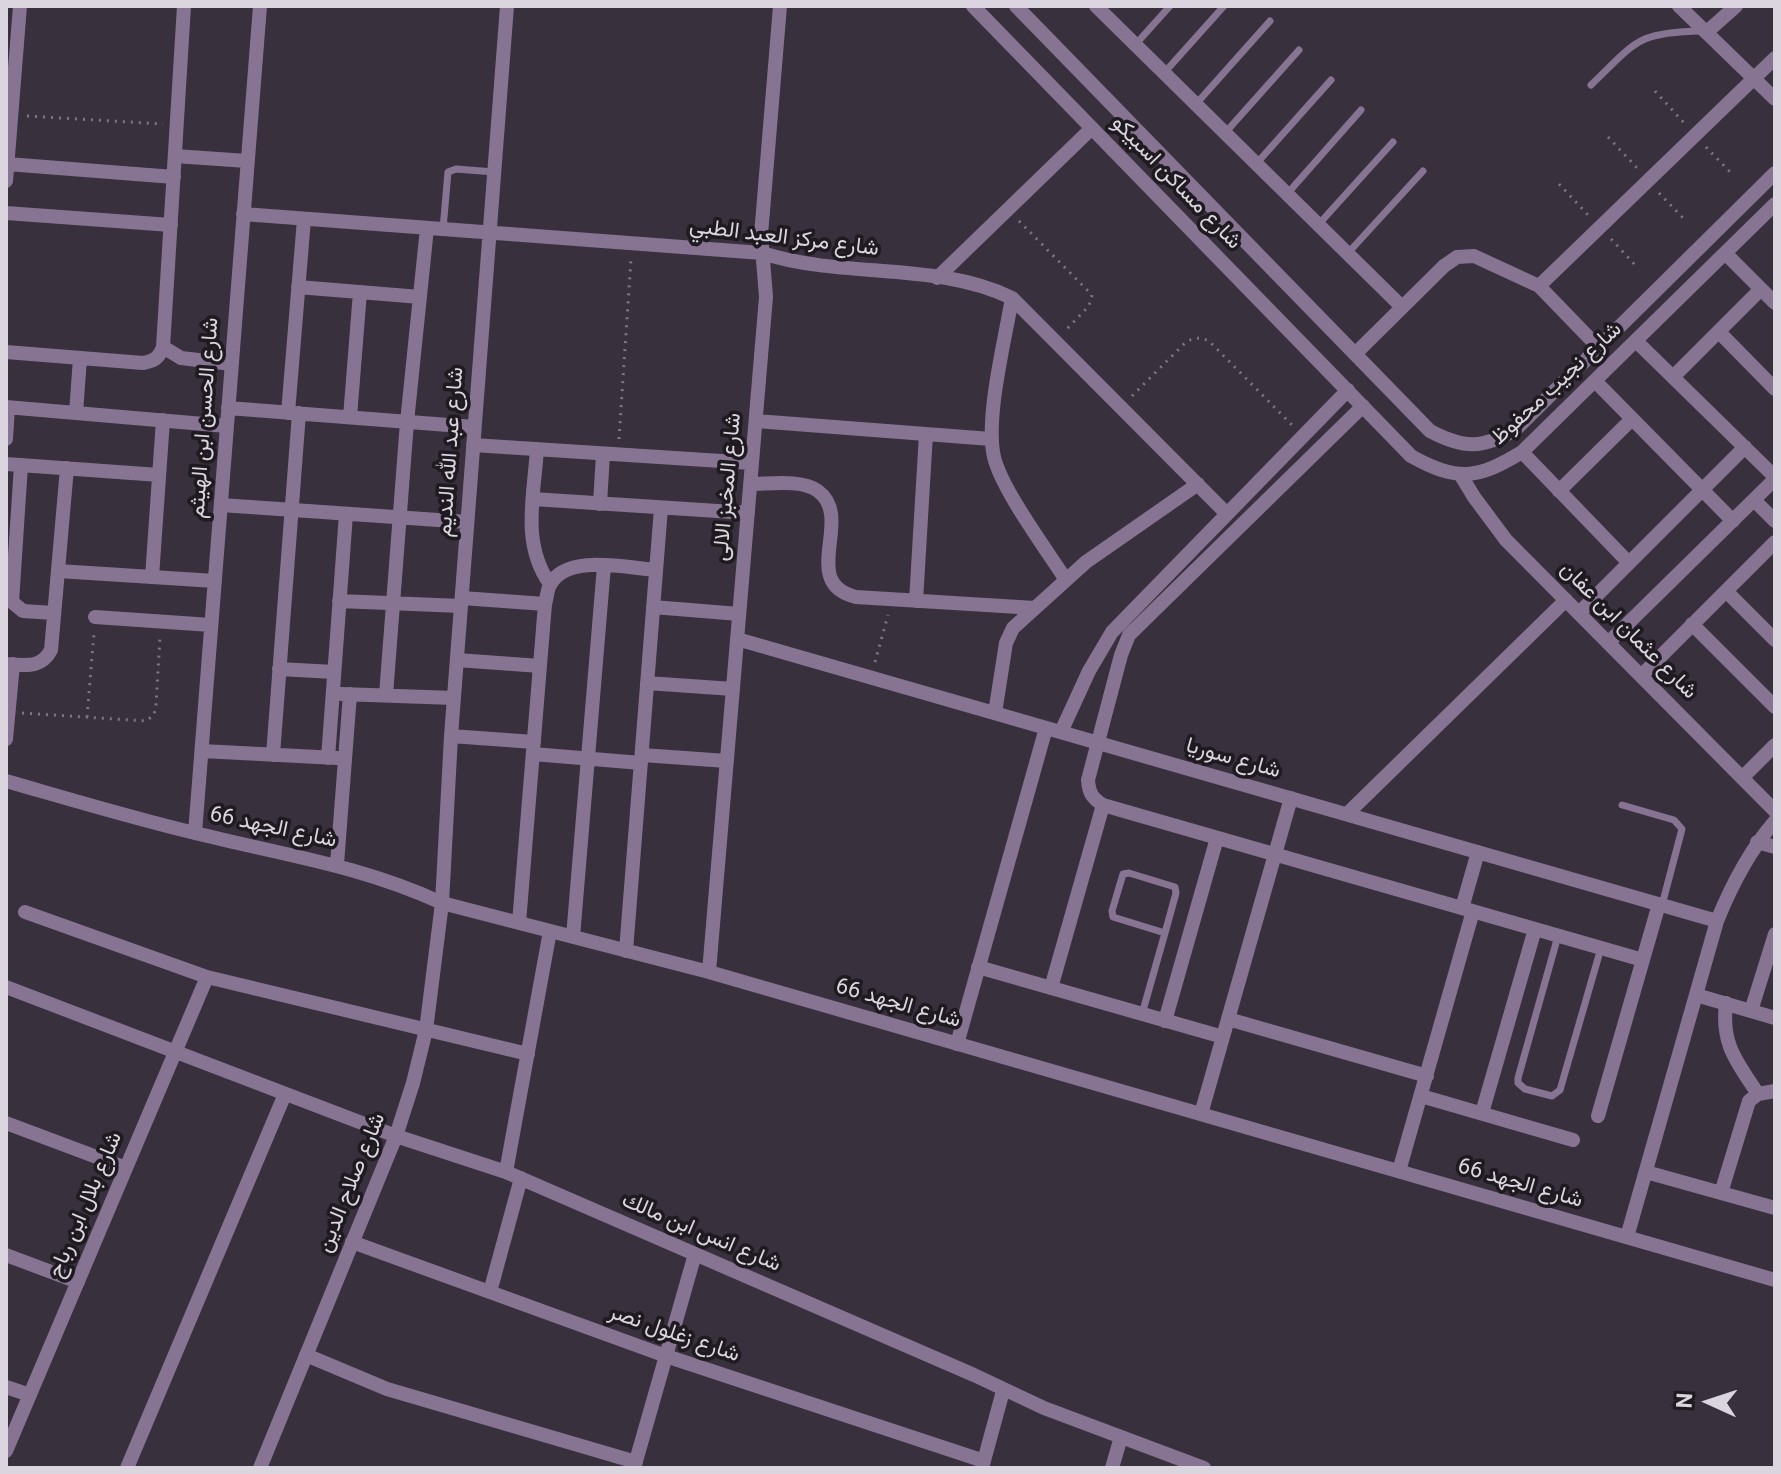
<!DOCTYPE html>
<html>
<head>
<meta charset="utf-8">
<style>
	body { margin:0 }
	#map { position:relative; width:1781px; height:1474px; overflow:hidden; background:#39303e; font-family:Roboto,sans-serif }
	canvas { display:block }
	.frame { position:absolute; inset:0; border:8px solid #dad5de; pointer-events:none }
	.north { position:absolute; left:1669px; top:1362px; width:80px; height:80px; -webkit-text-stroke:6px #1e1a20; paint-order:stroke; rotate:273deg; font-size:22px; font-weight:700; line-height:32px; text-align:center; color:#dad5de }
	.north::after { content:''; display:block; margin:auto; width:28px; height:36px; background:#dad5de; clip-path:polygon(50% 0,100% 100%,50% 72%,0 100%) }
</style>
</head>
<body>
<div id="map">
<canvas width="1781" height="1474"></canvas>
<div class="frame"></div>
<div class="north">N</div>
</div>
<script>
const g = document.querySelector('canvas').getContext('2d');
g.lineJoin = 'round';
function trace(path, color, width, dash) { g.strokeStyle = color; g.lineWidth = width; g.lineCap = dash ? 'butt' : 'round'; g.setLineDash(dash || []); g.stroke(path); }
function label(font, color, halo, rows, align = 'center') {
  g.font = font + ' Roboto,Vazirmatn,sans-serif'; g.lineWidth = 7; g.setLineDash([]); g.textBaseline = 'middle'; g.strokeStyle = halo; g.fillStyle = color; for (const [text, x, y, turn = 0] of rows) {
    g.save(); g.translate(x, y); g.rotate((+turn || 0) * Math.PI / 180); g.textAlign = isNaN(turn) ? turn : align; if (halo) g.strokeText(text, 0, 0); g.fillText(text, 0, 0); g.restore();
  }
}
const path = new Path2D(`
	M1655 91 1685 124
	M27 116 163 124
	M1608 137 1638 169
	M1706 147 1732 174
	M1559 184 1589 216
	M1659 193 1685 220
	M1019 221 1092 295 1089 306 1064 332
	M1611 239 1637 267
	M1132 396 1185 343C1194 337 1200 337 1209 341L1293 426
	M619 439 631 259
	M875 662 888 615
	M22 713 146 721 154 715 156 705 160 637
	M87 717 94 633`);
const service = new Path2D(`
	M1135 45 1170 6
	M1164 73 1224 6
	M1591 85C1636 42 1636 32 1702 31
	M1196 104 1270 21
	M1225 133 1299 50
	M1256 164 1331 80
	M1287 194 1361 110
	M1318 225 1393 142
	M443 229 448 172 456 169 494 172
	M1348 253 1423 171
	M1622 805 1674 820 1682 829 1662 905
	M1558 936 1518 1078V1083L1525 1089 1552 1096 1560 1090 1601 948
	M1142 1014 1165 933 1113 917 1112 911 1123 874 1129 873 1175 887 1176 893 1165 933`);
const minor = new Path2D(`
	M973 6 1411 456C1457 482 1478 479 1522 452L1775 204
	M1016 6 1430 431C1464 449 1483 449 1516 429L1775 173
	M1096 6 1402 307
	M1679 6 1775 99
	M1708 31 1736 6
	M175 156 247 161
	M7 164 174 177
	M6 181 20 6
	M6 213 171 225
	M243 214 762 253C843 279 936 261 1012 298L1227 514
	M1725 253 1775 303
	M937 278 1092 128
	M1539 286 1775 58
	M298 287 420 297
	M1012 298C1005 340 985 418 994 457 1002 490 1046 549 1066 580
	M1719 332 1775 389
	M1636 341 1775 477
	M163 347 181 358 232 364
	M6 352 143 363C154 361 159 358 163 347L184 6
	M1355 354 1444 266 1457 257 1474 256 1539 286 1598 347
	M1673 377 1761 289
	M1595 381 1733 521
	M1363 406 1129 635 1121 655 1088 780C1089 793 1092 798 1103 805L1643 960
	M6 407 227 426
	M228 408 474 427
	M76 413 80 358
	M288 413 304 219
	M350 417 360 292
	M756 421 991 439
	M6 439 8 407
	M473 445 752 463
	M537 449C534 496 521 544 550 584
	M1522 452 1629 563
	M6 464 159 475
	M21 465 12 602 23 611 54 613
	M1460 474 1474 497 1506 540 1775 811
	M750 484C770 484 802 479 818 491 855 518 798 583 856 597L1035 608
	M1559 491 1632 419
	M533 499 748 513
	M1754 500 1775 521
	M600 504 603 454
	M221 505 467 522
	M58 571 215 581
	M152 577 163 420
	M1726 591 1775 640
	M462 598 545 604
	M339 601 461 606
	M916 601 926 434
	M653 607 739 614
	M1579 613 1745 447
	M95 617 211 625
	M1692 624 1775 707
	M737 639 1717 921
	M1608 643 1775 479
	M457 660 540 666
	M6 664C25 665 41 669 51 650L67 468
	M279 669 334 672
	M1641 676 1775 542
	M647 683 733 689
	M341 694 454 698
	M386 695 407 422 427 228
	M995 713 1006 643 1013 628 1086 562 1198 484
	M1061 732 1089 671 1112 632 1348 390
	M451 736 534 742
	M6 739 13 664
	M202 751 337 758
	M533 754 641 763
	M273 755 299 413
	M642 755 727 761
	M328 758 346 514
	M1742 778 1775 745
	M6 781C69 799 132 818 195 833 283 855 359 865 442 903L709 972 1775 1280
	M1347 814 1566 600
	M195 833 260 6
	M1757 842 1775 847
	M337 864 350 694
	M1462 908 1478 852
	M25 912 207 977 528 1054
	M519 923 545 604C547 598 547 590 550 585 566 553 627 568 656 570
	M573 937 604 566
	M626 951 661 508
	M978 967 1223 1037
	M709 972 766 297 761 235 780 6
	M6 987 396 1136 506 1172 974 1375 1044 1408 1204 1468
	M1051 988 1103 805
	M1696 995 1775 1018
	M1726 1003C1721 1044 1736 1061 1758 1094
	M1751 1011 1775 934
	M1228 1019 1427 1076
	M1165 1021 1217 838
	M957 1044 1046 728
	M1421 1096 1573 1140
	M1482 1113 1535 929
	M1201 1114 1291 798
	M1598 1116 1659 904
	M6 1123 126 1168
	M1399 1171 1473 911
	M506 1172 550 931
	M1646 1172 1775 1208
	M1721 1193 1749 1101 1758 1094 1775 1091
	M1627 1237 1717 921C1732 884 1749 851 1775 821
	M352 1242 666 1356 984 1461
	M6 1255 78 1282
	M490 1292 521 1178
	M306 1355 387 1389 636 1462
	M6 1387 30 1395
	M6 1451 207 977
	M127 1468 285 1094
	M260 1468 396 1136 413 1083 426 1030 442 903 451 736 507 6
	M634 1468 695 1254
	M982 1468 1003 1391
	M1112 1468 1121 1437`);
const streetNames = [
	["شارع مساكن اسبيكو",1176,183,46],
	["شارع مركز العبد الطبي",784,238,7],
	["شارع نجيب محفوظ",1557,384,-43],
	["شارع الحسن ابن الهيثم",205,418,-86],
	["شارع عبد الله النديم",451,452,-86],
	["شارع المخبز الالى",728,487,-85],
	["شارع عثمان ابن عفان",1628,631,45],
	["شارع سوريا",1233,759,16],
	["شارع الجهد 66",273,828,12],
	["شارع الجهد 66",898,1004,16],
	["شارع صلاح الدين",352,1183,-68],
	["شارع الجهد 66",1520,1184,16],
	["شارع بلال ابن رباح",86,1205,-67],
	["شارع انس ابن مالك",701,1233,23],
	["شارع زغلول نصر",674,1334,19]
];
trace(path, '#7e7783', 3, [2, 6]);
trace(service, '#877493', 7);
trace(minor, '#877493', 14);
label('22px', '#dad5de', '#1e1a20', streetNames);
</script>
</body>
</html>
